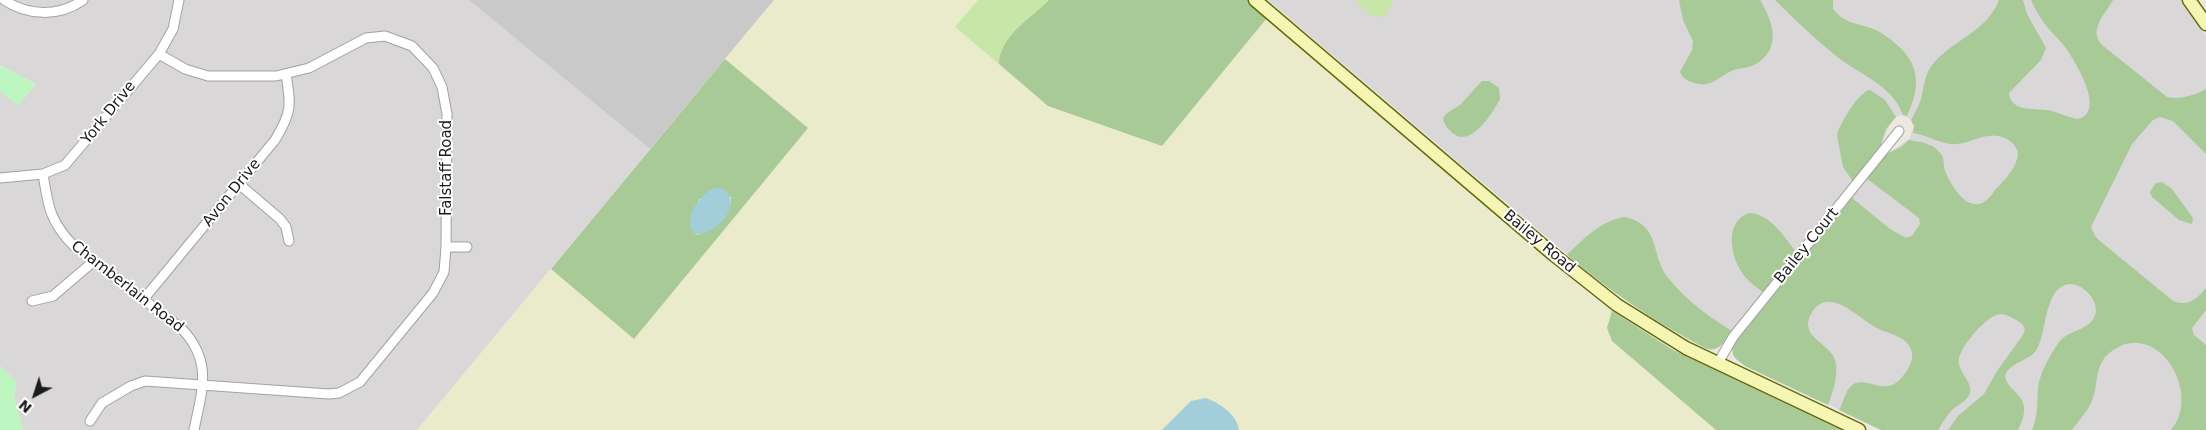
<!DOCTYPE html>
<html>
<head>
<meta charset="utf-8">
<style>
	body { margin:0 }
	#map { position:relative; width:2206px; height:430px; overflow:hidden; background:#ece8e0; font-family:"DejaVu Sans",sans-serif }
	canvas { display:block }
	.north { position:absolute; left:10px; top:370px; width:50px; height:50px; -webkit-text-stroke:4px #fff; paint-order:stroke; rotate:220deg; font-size:14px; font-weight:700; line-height:20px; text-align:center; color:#1b1b1b }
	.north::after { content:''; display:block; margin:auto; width:18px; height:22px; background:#1b1b1b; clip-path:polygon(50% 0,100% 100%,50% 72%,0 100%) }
</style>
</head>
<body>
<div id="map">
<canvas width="2206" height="430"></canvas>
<div class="north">N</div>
</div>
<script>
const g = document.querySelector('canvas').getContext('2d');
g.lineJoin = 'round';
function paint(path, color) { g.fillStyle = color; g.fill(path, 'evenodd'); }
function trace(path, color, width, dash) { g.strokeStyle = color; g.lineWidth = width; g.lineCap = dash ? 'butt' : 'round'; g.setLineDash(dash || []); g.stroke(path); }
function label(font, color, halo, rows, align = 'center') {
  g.font = font + ' "DejaVu Sans",sans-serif'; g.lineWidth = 4; g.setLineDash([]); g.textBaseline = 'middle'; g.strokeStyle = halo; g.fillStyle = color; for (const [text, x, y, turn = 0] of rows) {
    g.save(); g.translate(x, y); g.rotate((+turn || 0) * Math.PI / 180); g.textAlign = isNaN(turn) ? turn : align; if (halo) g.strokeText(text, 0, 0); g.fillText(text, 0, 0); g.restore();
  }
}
const residential = new Path2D(`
	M0 0H469L650 149 417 430H23L14 396 17 382 0 366V91L18 105 36 84 0 65Z
	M1268 0H2181L2206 35V430H1881L1737 360 1733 355V346L1883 157 1909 139 1914 126 1911 120 1905 116 1900 115 1891 121 1880 148 1722 344 1717 349 1711 350 1659 323 1595 278Z`);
const religious = new Path2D(`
	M469 0H774L650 149Z`);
const farmland = new Path2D(`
	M774 0H978L956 27 1048 105 1271 13 1346 76 1341 83 1566 275 1604 306 1654 339 1763 430H417L551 269 634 338 808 128 725 59Z`);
const grass = new Path2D(`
	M978 0H1049L1003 47 999 64 955 27Z
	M1356 0H1393C1387 27 1367 18 1356 0Z`);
const forest = new Path2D(`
	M1049 0H1255L1271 13 1162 146 1048 106 999 64C1000 35 1031 19 1049 0Z
	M1679 0H1760C1773 21 1782 49 1756 64 1749 68 1741 68 1734 70 1717 76 1713 90 1691 82 1686 80 1682 77 1680 72L1692 50 1693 41 1683 20Z
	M1775 0H1833V9C1846 25 1856 22 1873 29 1881 32 1889 38 1896 44 1921 65 1920 88 1907 116L1903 115C1892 84 1859 75 1835 55 1814 38 1794 19 1775 0Z
	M1999 0H2023L2027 14 2046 48 2041 60 2009 93C2011 114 2037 107 2052 111 2061 113 2069 118 2078 119 2107 112 2075 61 2065 47 2058 37 2048 30 2042 20 2038 14 2034 7 2031 0H2113C2105 15 2088 29 2102 45L2167 97C2180 100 2195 95 2206 89V154L2173 121 2160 117 2153 120 2132 144 2091 227 2095 236 2100 241 2173 301C2188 307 2197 299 2206 288V310L2192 328 2194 335 2206 345V430H2171C2204 392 2154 312 2107 355 2095 367 2098 383 2093 398 2089 410 2079 420 2072 430H2032C2038 417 2037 403 2038 389 2039 374 2051 353 2060 341 2070 329 2094 330 2096 311 2096 304 2093 298 2089 294 2084 288 2077 284 2069 284 2044 287 2047 332 2037 349 2030 361 2012 361 2005 375 2007 395 2037 394 2018 430H1948L1958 416 1984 394 1997 371 2023 335 2025 329C2023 324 2019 321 2014 319 2010 316 2005 314 2000 314 1987 315 1962 345 1959 358 1956 371 1973 381 1970 393 1968 401 1957 405 1951 411 1946 417 1942 423 1938 430H1881L1839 410C1843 403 1845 392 1851 386 1866 373 1885 400 1903 376 1906 372 1911 365 1912 359 1913 353 1911 347 1906 342 1898 334 1885 333 1875 327 1858 318 1828 284 1811 314 1798 337 1830 343 1835 360 1839 375 1833 391 1828 405L1747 367C1736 360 1728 354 1735 341L1851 197 1890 229 1906 238 1912 236 1920 224 1919 218 1866 178 1884 155 1901 147 1909 140C1920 142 1933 143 1940 153 1945 158 1943 165 1945 171 1950 183 1963 207 1979 204 1986 203 1992 194 1996 189 2005 180 2017 167 2018 154 2017 147 2013 143 2007 139 1986 128 1971 146 1950 144 1938 142 1925 135 1913 133L1914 126 1911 120C1914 114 1918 108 1920 102 1924 89 1924 76 1932 65 1951 41 1988 31 1999 0Z
	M725 59 808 128 634 339 551 269ZM731 197C732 216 714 231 697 235L691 223 699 199Z
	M1482 81H1489L1499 88 1500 99C1493 112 1472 147 1454 134 1449 130 1444 125 1443 118L1447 113 1460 105Z
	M1870 90 1885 100 1896 117 1886 129 1879 150 1854 183 1843 167 1837 135C1839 125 1859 91 1870 90Z
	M2162 182 2172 189 2193 218 2192 224 2179 220 2152 197 2150 192 2156 183Z
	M1749 213C1770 213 1785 238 1797 253L1764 293C1756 287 1746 280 1741 271 1730 254 1725 221 1749 213Z
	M1624 217C1662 224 1650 257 1669 279 1686 300 1709 317 1732 331 1725 341 1719 353 1705 348 1655 322 1610 291 1567 255 1583 239 1601 221 1624 217Z
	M1612 311 1673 350 1841 430H1716L1612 341 1607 328Z`);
const park = new Path2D(`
	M0 65 36 84 18 106 0 91Z
	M0 366 17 382 14 396 23 430H0Z`);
const water = new Path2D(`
	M714 188H721C747 202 715 237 695 234 681 220 700 194 714 188Z
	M1206 398C1219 403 1237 414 1239 430H1162L1191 401Z`);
const street = new Path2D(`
	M4 0C28 16 59 17 83 0
	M43 174C48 206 50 222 74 246L182 329C213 362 202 390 194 430
	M0 178 43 174 65 165 159 54 173 29 179 0
	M239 184 280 219 286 227 289 241
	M446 247H467
	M143 300 275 140C292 112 291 106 286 74
	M32 301 53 296 94 261
	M1718 363 1733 337 1899 131
	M90 421 102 403 131 386 145 381 329 394 339 393 360 382 433 293 444 272 446 247 447 114 442 87 433 68 412 46 385 36 366 38 309 68 276 76H208L185 69 159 54`);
const secondary = new Path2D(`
	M1255 0 1554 255 1617 305 1686 348 1859 430
	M2189 0 2206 24`);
const streetNames = [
	["York Drive",109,113,-51],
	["Falstaff Road",447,168,-90],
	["Avon Drive",232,193,-51],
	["Bailey Road",1539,242,40],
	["Bailey Court",1807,246,-51],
	["Chamberlain Road",127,287,38]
];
paint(residential, '#d9d7d8');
paint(religious, '#c9c9c9');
paint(farmland, '#e9ebcb');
paint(grass, '#c7e6a7');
paint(forest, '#a7ca96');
paint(park, '#bdf6c0');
paint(water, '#a1ced9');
trace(street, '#a2a2a2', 11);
trace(secondary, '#636b08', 15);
trace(street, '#fff', 9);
trace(secondary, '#f5f6b4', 12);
label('15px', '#1b1b1b', '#fff', streetNames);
</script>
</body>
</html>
